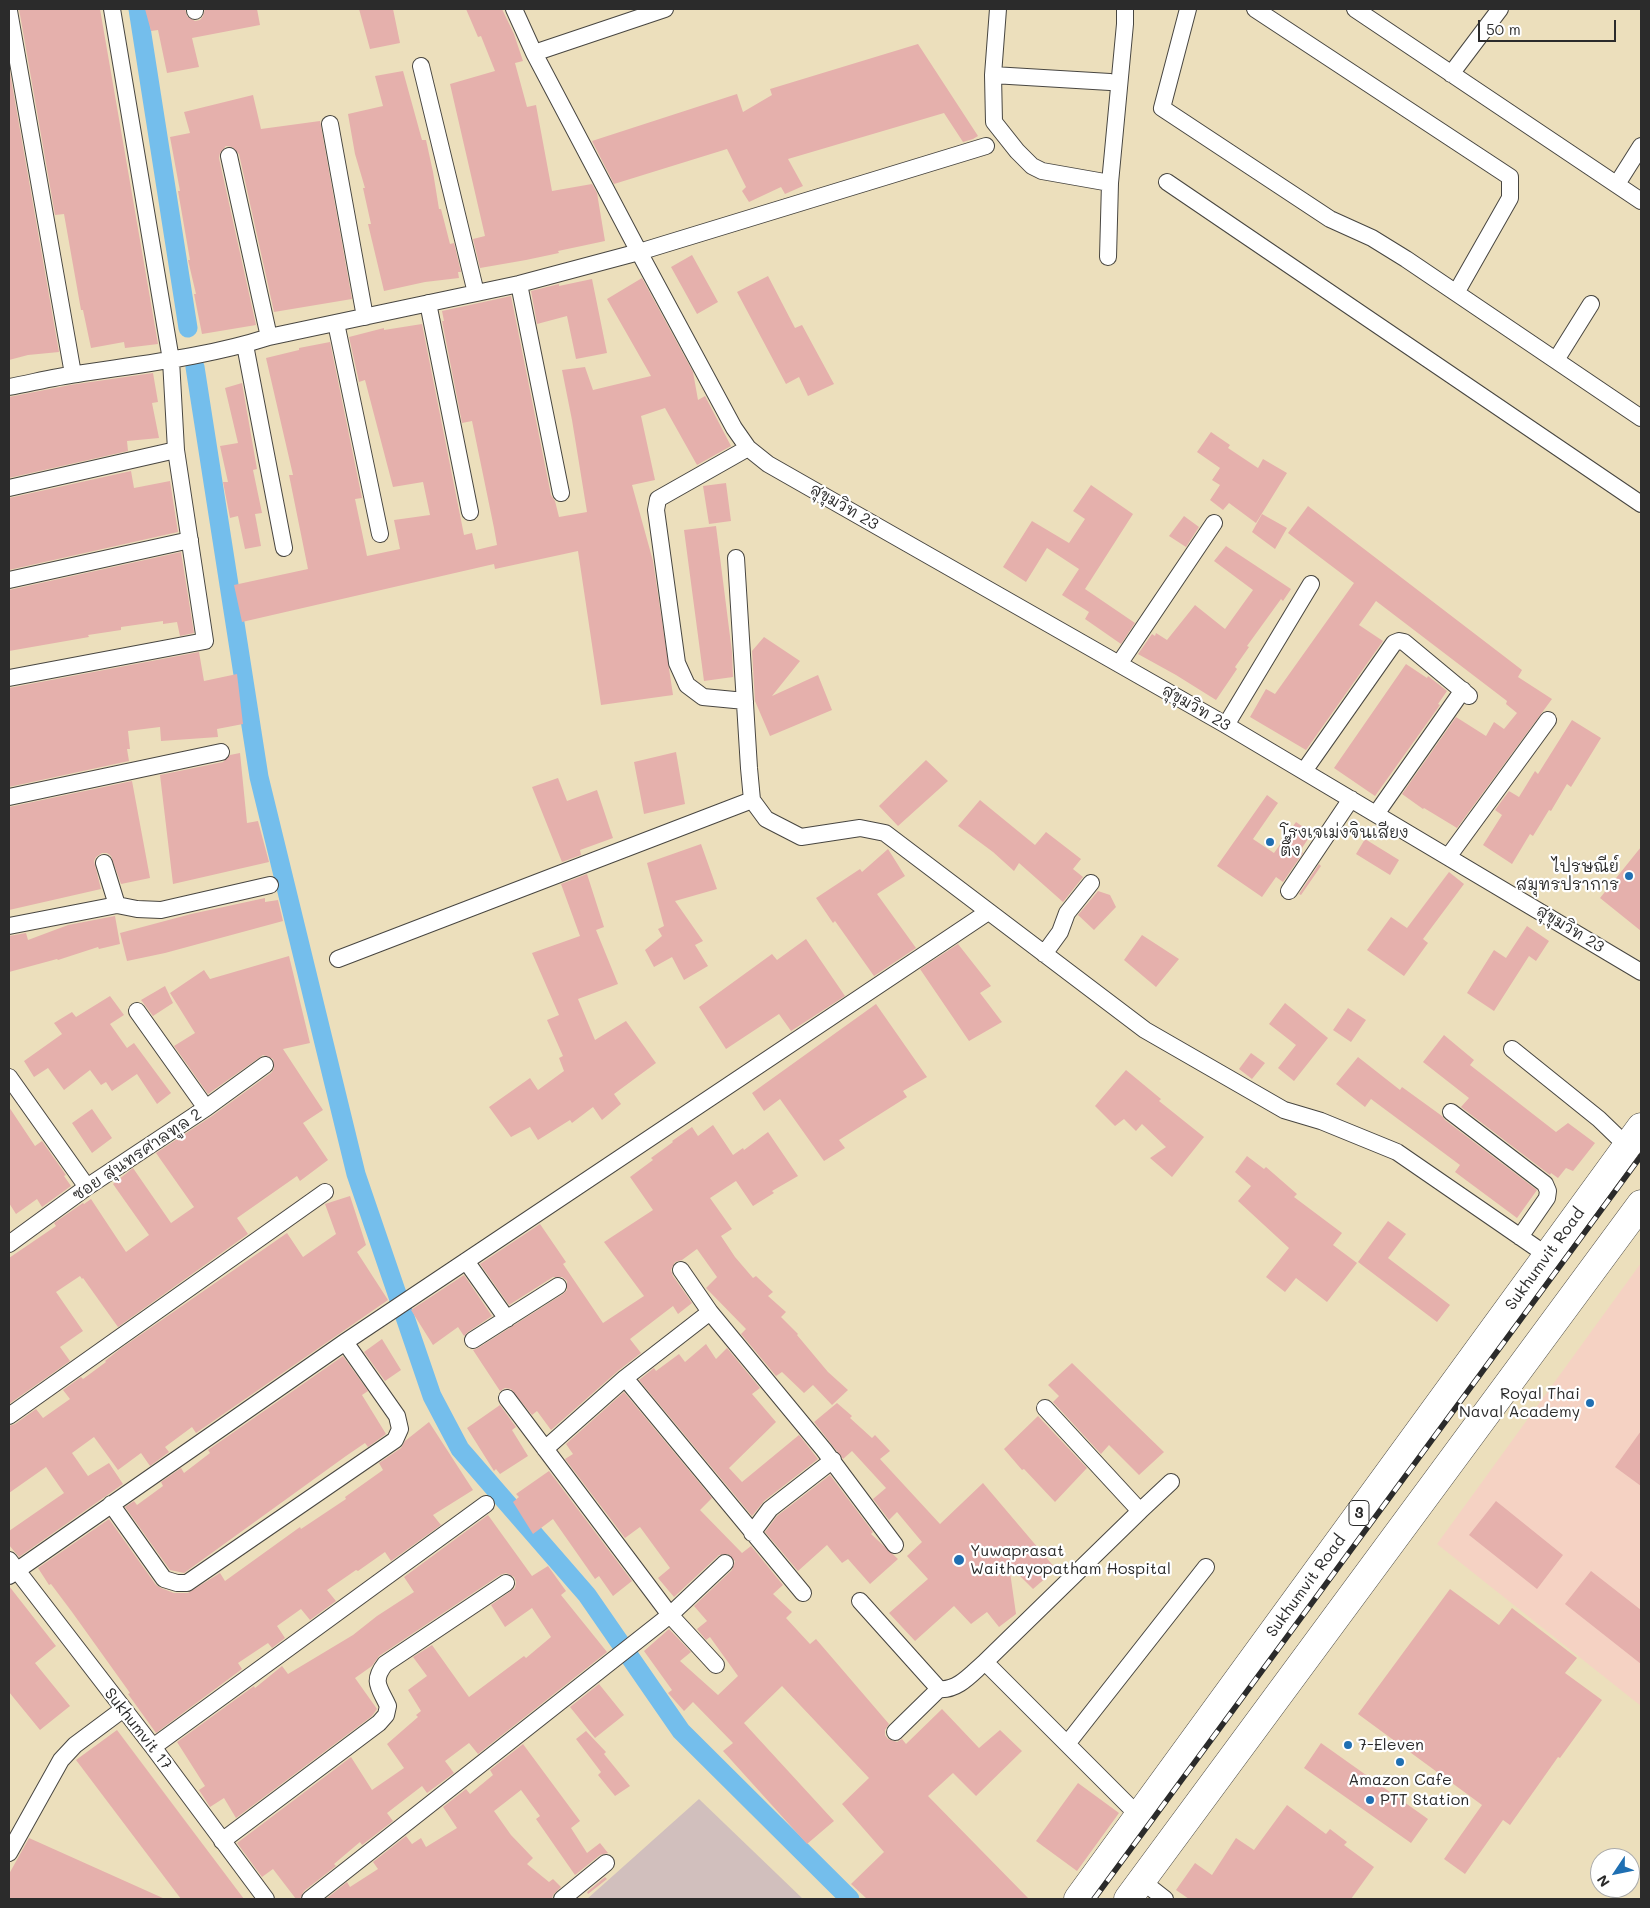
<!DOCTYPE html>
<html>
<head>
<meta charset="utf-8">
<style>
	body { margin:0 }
	#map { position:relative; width:1650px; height:1908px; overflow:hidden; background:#ecdfbc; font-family:Mali,sans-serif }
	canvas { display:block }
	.frame { position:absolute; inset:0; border:10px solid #2b2b2b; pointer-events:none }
	.north { position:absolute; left:1590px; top:1848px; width:50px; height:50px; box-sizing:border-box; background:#fff; border:1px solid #aaa; border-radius:50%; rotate:236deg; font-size:14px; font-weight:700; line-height:20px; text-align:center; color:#2b2b2b }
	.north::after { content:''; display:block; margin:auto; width:18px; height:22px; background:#1f6fb2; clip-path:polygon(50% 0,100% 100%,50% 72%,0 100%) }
	.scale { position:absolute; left:1478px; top:20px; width:138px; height:22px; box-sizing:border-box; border:2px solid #2b2b2b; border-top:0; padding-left:6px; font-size:15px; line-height:18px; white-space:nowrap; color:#2b2b2b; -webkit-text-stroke:4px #fff; paint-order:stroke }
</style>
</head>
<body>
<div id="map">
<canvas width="1650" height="1908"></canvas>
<div class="frame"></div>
<div class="north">N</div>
<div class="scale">50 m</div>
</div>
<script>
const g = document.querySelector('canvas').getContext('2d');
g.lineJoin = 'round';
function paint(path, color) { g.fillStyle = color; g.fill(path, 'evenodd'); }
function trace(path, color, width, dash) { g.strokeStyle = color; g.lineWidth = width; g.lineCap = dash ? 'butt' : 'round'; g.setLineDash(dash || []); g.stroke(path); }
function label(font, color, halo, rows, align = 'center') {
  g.font = font + ' Mali,"Playpen Sans Thai",sans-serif'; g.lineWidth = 4.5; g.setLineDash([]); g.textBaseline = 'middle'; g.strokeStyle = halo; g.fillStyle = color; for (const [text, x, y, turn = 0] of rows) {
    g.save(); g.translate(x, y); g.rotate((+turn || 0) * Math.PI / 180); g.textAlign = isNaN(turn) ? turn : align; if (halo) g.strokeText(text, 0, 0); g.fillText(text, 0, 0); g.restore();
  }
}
const built = new Path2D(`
	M1641 1263V1706L1437 1544Z`);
const industrial = new Path2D(`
	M699 1799 803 1899H587Z`);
const canal = new Path2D(`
	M138 9 188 328
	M195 367 259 777 356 1174 432 1396 460 1449 587 1595 681 1731 850 1899`);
const building = new Path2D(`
	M19 9H100L158 344 125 348 124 342 91 348 83 310H81L64 214 55 215Z
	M145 9H185L187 16 195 21 200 20 203 16 205 9H257L260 25 192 38 199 67 167 73 158 30 151 31Z
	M359 9H393L400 43 370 49Z
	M466 9H502L514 34 523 61 515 63 527 107 536 105 552 191 592 184 597 193 605 241 558 251 559 253 526 260 480 268 473 239 485 236 450 84 495 71 481 36 478 37Z
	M918 44 978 136 973 139 963 142 944 113 788 159 803 186 785 194 781 187 749 202 742 191 746 187 727 149 614 184 592 141 737 94 743 112 772 95 770 89Z
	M9 67 59 352 28 355 9 360Z
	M403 71 422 140H426L433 172 439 209H441L450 244 454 243 461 272H458L459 278 425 282 384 291 368 224H371L363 188H365L355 154 348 114 383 106 375 76Z
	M253 95 261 129 320 121 352 299 274 312 239 154 232 147 226 146 220 153 219 158 256 325 202 334 194 294H196L188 260H190L178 191H180L170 137 190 133 184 112Z
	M692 255 718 302 697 314 671 267Z
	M768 276 795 328 802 325 834 384 808 396 799 377 786 384 737 292Z
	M642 278 693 372 698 400 705 396 731 446 697 465 665 408 641 416 655 480 632 485 653 561 673 695 601 705 578 551 495 569 494 564 242 622 234 585 308 569 289 475H293L266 358 299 350V348L330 342 362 498 355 499 367 556 400 549 394 520 430 515 423 482 393 487 365 380 359 382 349 337 384 328V330L422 324 464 535 472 533 476 550 497 545 494 528 472 421 462 423 442 321H444L442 311 511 296 551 495 555 501 559 517 587 512 572 420 562 370 585 367 593 390 651 376 607 299Z
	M592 279 607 353 576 359 567 316 537 324 531 291 559 284V286Z
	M153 373 158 402 152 403 159 438 127 441 128 451 9 478V397L70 385Z
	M242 383 257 469 253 470 262 513 255 514 261 546 245 549 238 516 230 518 223 482H228L220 446 238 443 225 388Z
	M1211 432 1230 445 1228 448 1258 468 1263 459 1287 473 1256 523 1229 503 1223 510 1210 500 1220 485 1212 480 1220 468 1197 452Z
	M131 471 134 488 170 481 178 532 9 570V498Z
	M726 483 731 521 709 524 703 486Z
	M1091 485 1133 514 1085 589 1135 623 1121 644 1085 619 1089 612 1062 595 1079 569 1047 548 1026 582 1003 567 1032 521 1069 543 1085 519 1073 511Z
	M1308 506 1522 670 1518 677 1552 699 1457 828 1424 808 1423 809 1402 794 1456 717 1486 736 1494 722 1504 729 1517 713 1506 704 1507 701 1376 601 1359 625 1383 641 1306 750 1250 717 1266 689 1275 694 1354 583 1288 533Z
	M1262 514 1287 528 1275 549 1252 532Z
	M1184 516 1199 527 1186 547 1169 536Z
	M716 526 732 652 733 677 704 681 684 530Z
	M1226 546 1291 589 1283 601 1281 599 1247 646 1249 647 1235 667 1237 669 1216 700 1176 675 1138 654 1152 634 1155 636 1156 633 1167 640 1195 605 1225 629 1253 590 1214 561Z
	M181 552 194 633 180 636 177 622 163 624V621L121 627V630L88 635 89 637 9 651V590Z
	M764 637 800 661 772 696 818 675 832 710 770 736 755 701 752 651Z
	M199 652 204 681 237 674 243 724 217 729 218 737 161 741 160 727 128 731 130 749H127L129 761 9 787V688Z
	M1406 664 1427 678 1428 676 1447 691 1438 704 1440 705 1375 796 1334 768Z
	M1572 720 1601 738 1571 787 1567 784 1551 811 1549 810 1533 836 1530 834 1512 864 1483 845 1502 815 1495 810 1509 791 1519 797 1535 771 1538 774Z
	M676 752 685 804 644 814 634 762Z
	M240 753 247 823 258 821 269 862 173 884 160 775 223 762 230 755Z
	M926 760 948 781 898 826 879 806Z
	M558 778 567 801 597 790 613 838 580 850 581 855 562 862 532 787Z
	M132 781 150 878 121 884 111 856 107 853H102L96 857 94 861 101 889 9 910V807Z
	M1267 795 1278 803 1253 839 1274 853 1296 822 1312 833 1300 851 1303 853 1283 882 1276 877 1262 897 1217 866Z
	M980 800 1035 845 1046 832 1081 859 1073 869 1083 877 1063 902 1019 863 1014 871 993 852 958 826Z
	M1365 839 1399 860 1390 875 1356 854Z
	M701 844 717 889 675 901 703 941 695 945 708 966 684 980 672 957 654 967 645 950 662 936 658 929 664 926 647 863Z
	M1641 847V931L1600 898Z
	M888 849 905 876 877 894 916 948 874 976 835 921 833 923 816 898 860 869 862 872Z
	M1319 864 1321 866 1301 895 1299 894Z
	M1449 872 1464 884 1423 939 1428 943 1404 976 1367 950 1391 917 1407 928Z
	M587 874 604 927 596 930 618 984 578 999 595 1040 626 1021 656 1063 614 1094 621 1104 602 1120 593 1107 572 1123 570 1120 538 1140 530 1127 511 1137 489 1107 530 1078 538 1090 564 1071 559 1058 563 1056 547 1020 559 1015 532 953 580 936 561 884Z
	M1098 891 1110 895 1116 907 1094 930 1078 915Z
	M265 898V902L278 900 283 921 165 953 127 961 120 933 191 914Z
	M115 916 120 944 99 949 98 947 58 960 57 959 9 972V936L26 933 28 940 68 925Z
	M1527 926 1549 941 1536 961 1529 956 1494 1011 1467 993 1494 950 1506 958Z
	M1142 935 1179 959 1156 987 1124 960Z
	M806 939 845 996 791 1031 779 1014 726 1049 699 1007 772 954 777 960Z
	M958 944 991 986 980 993 1002 1022 969 1041 920 969Z
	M289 956 310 1043 283 1049 323 1110 303 1123 328 1160 300 1181 297 1176 237 1218 248 1234 118 1327 83 1278 82 1279 80 1276 56 1292 83 1331 60 1347 70 1361 9 1404V1258L56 1226 54 1223 83 1203 84 1204 91 1199 126 1252 149 1235 113 1184 133 1168 171 1223 194 1207 156 1153 212 1116 271 1073 274 1069 273 1059 263 1055 208 1094 174 1046 195 1033 170 993 204 970 210 979Z
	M165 986 173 1003 153 1016 141 1000Z
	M110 996 124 1015 110 1024 127 1048 134 1043 171 1093 157 1104 137 1074 112 1091 106 1082 101 1085 90 1070 64 1090 48 1068 34 1077 24 1061 62 1034 54 1023 72 1012 76 1017Z
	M1285 1003 1328 1038 1294 1081 1278 1068 1296 1045 1269 1024Z
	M876 1004 927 1077 903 1091 907 1097 839 1140 845 1148 824 1161 780 1099 764 1111 752 1093Z
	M1348 1008 1366 1020 1351 1042 1333 1030Z
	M1444 1035 1474 1060 1470 1065 1556 1132 1568 1123 1595 1143 1573 1171 1566 1168 1558 1178 1551 1173 1550 1175 1461 1107 1469 1098 1423 1062Z
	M1251 1053 1265 1063 1252 1079 1239 1069Z
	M1358 1057 1400 1090 1402 1087 1442 1116 1445 1120 1537 1190 1517 1218 1455 1172 1460 1165 1371 1099 1365 1107 1336 1084Z
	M1126 1070 1161 1099 1159 1101 1204 1137 1172 1177 1150 1158 1166 1147 1142 1124 1136 1131 1124 1119 1115 1126 1095 1106Z
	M9 1107 35 1146 42 1141 66 1175 64 1176 71 1186 42 1207 37 1199 16 1214 9 1203Z
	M92 1109 112 1138 92 1153 72 1123Z
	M713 1125 733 1155 743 1148 744 1150 768 1132 798 1176 772 1191 774 1193 753 1206 736 1181 710 1198 732 1229 721 1236 735 1257 753 1278 756 1276 773 1292 768 1296 786 1312 781 1317 798 1334 797 1335 828 1372 848 1390 832 1405 813 1385 804 1393 782 1372 776 1376 741 1334 746 1329 706 1288 717 1277 697 1249 682 1260 675 1262 671 1270 673 1276 692 1303 678 1314 673 1306 630 1339 641 1353 619 1370 551 1430 537 1411 532 1415 511 1389 505 1388 500 1391 473 1350 478 1348 563 1294 567 1290V1281L562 1277H553L509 1305 480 1264 540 1224 566 1262 563 1264 603 1323 644 1296 604 1242 653 1210 630 1177 653 1160 651 1158 673 1142 672 1141 692 1127 698 1136Z
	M1247 1156 1264 1169 1266 1167 1297 1194 1294 1197 1342 1233 1333 1245 1357 1263 1327 1302 1296 1278 1285 1292 1266 1277 1289 1248 1238 1201 1251 1186 1235 1172Z
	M350 1196 366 1245 357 1252 388 1300 196 1433 192 1427 165 1447 169 1452 150 1466 141 1453 118 1470 94 1437 72 1453 88 1476 109 1463 123 1484 19 1557 9 1545V1531L64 1493 46 1467 9 1493V1426L15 1424 36 1409 43 1418 70 1399 63 1390 81 1377 83 1379 106 1362 105 1361 120 1349 287 1233 303 1257 336 1234 325 1204Z
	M1388 1221 1406 1234 1388 1258 1450 1305 1437 1322 1358 1262Z
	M464 1275 492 1316 468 1332 464 1336 458 1327 433 1345 411 1310Z
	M382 1339 401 1370 385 1381 364 1352Z
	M706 1344 716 1359 727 1348 760 1388 752 1394 776 1422 729 1468 742 1482 799 1435 818 1459 764 1501 752 1516 639 1380 654 1368 656 1371 679 1354 685 1362Z
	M343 1356 368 1391 362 1395 386 1434 368 1447 365 1443 346 1456 184 1573 170 1570 125 1507 134 1501 137 1505 163 1486 161 1482 181 1468 184 1473 210 1453 208 1450Z
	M1072 1363 1164 1452 1139 1475 1109 1445 1101 1454 1053 1402 1059 1396 1048 1385Z
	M624 1392 712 1498 700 1510 742 1553 751 1546 783 1585 773 1594 792 1612 786 1618 810 1644 816 1639 889 1724 885 1730V1735L888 1739 897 1742 902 1739 906 1744 942 1709 979 1748 1000 1730 1022 1751 976 1796 953 1773 928 1796 1029 1899H867L851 1884 884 1852 842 1804 869 1778 782 1686 744 1723 834 1821 807 1844 723 1751 733 1743 693 1702 684 1711 668 1693 672 1690 644 1651 669 1629 691 1652 680 1661 718 1695 738 1676 710 1637 706 1640 697 1629 707 1621 694 1606 732 1570 735 1561 728 1554 719 1555 674 1597 658 1578 670 1568 640 1527 625 1538 565 1459 573 1454 566 1444Z
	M837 1403 852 1416 850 1418 872 1438 875 1435 890 1451 880 1459 940 1524 983 1483 1056 1569 1033 1589 1009 1565 1016 1614 999 1627 987 1612 971 1624 954 1606 915 1641 889 1613 928 1579 907 1556 922 1542 897 1512 889 1520 873 1499 886 1488 852 1451 843 1459 814 1422Z
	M500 1405 516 1427 512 1430 528 1456 500 1474 496 1469 494 1471 467 1428Z
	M1038 1416 1087 1468 1055 1502 1024 1469 1022 1470 1004 1449Z
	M429 1422 473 1490 433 1515 441 1525 391 1561 385 1552 358 1571 356 1570 327 1590 336 1601 310 1620 301 1609 277 1626 285 1638 272 1648 268 1643 238 1663 242 1669 156 1733 128 1694 130 1693 72 1612 51 1584 49 1585 38 1568 109 1519 156 1585 161 1588 174 1593H188L220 1573 225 1581 300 1527 301 1529 346 1499 345 1497 383 1470 379 1463 401 1448 405 1441Z
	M1641 1431V1486L1615 1467Z
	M549 1471 632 1581 613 1596 599 1576 595 1579 553 1519 533 1534 513 1502 519 1497 516 1494Z
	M830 1475 873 1532 871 1534 898 1559 870 1584 848 1559 842 1563 827 1545 798 1571 765 1532 777 1516Z
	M1496 1501 1563 1555 1537 1589 1469 1535Z
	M488 1515 532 1576 548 1566 566 1591 561 1595 607 1652 478 1754 469 1743 445 1761 454 1773 427 1793 422 1786 387 1813 393 1821 362 1845 360 1842 334 1864 336 1866 304 1891 300 1899H296L273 1869 262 1877 237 1843 351 1757 372 1790 404 1768 387 1744 418 1717 416 1715 421 1711 408 1690 427 1676 413 1657 432 1645 469 1697 524 1656 526 1658 551 1637 532 1608 505 1627 491 1605 515 1588 516 1582 514 1577 506 1573 500 1575 379 1656 372 1666 355 1678 377 1709 372 1716 236 1818 224 1798 210 1807 199 1790 205 1786 177 1742 254 1686 255 1688 282 1666 288 1674 353 1635 377 1616 414 1592 404 1577Z
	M1591 1571 1641 1610V1664L1565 1604Z
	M9 1586 56 1646 35 1663 70 1706 40 1730 9 1692Z
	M1450 1589 1499 1625 1512 1608 1577 1658 1565 1673 1602 1700 1560 1758 1558 1757 1510 1825 1503 1820 1465 1874 1444 1859 1482 1805 1358 1714Z
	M599 1684 624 1715 595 1738 570 1707Z
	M117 1730 189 1826 244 1899H181L76 1760Z
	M586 1731 606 1752 604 1754 630 1786 615 1796 598 1775 601 1772 576 1739Z
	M1321 1743 1428 1819 1411 1843 1304 1768Z
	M523 1744 580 1821 571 1828 587 1853 600 1843 608 1853 600 1855 575 1875 536 1819 540 1816 521 1790 494 1811 511 1835 533 1858 527 1864 549 1882 553 1879 561 1887 553 1895 552 1899H326L347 1882 350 1887 378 1869 373 1862 406 1836 412 1844 421 1838 426 1847 457 1828 443 1807 466 1789 470 1794 493 1775 490 1770Z
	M1078 1783 1119 1813 1077 1871 1036 1841Z
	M1287 1805 1326 1834 1330 1829 1347 1842 1344 1845 1374 1867 1351 1899H1189L1176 1890 1195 1863 1212 1875 1236 1838 1254 1850Z
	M29 1838 165 1899H9V1874Z
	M605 1877 607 1879 588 1894 587 1892Z`);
const street = new Path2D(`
	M195 9V11
	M514 9 534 53 639 252 734 428 748 448 768 464 1226 725 1641 972
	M998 9 993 75 994 122 1017 151 1032 166 1042 171 1110 183
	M1188 9 1162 108 1330 219 1372 238 1406 259 1641 418
	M1255 9 1510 177V198L1456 293
	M1355 9 1641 201
	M9 11 73 374
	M534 53 665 9
	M421 66 476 293
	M1451 74 1500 9
	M993 75 1110 82
	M330 124 365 317
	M229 156 269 337
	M1167 182 1641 504
	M1617 184 1641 146
	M1108 257 1110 183 1125 24V9
	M519 284 561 493
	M428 303 470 512
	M336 323 380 534
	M245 345 284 548
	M1556 360 1591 304
	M9 387C31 383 54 377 77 374 141 364 207 357 269 337L519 284 639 252 986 146
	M9 488 176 450
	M736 558 749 768 752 800 766 819 801 837 860 828 885 833 1145 1030 1284 1110 1321 1121 1397 1152 1548 1256
	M9 580 190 540
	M1119 664 1214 523
	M9 678 205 641 176 450 171 360 112 9
	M745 701 703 697 687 685 677 663 656 510 658 499 748 448
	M1226 725 1311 584
	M1304 771 1394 643 1399 641 1404 642 1469 696
	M9 797 221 752
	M1376 814 1463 690
	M1448 857 1548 720
	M104 863 117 905
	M1289 891 1351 799
	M9 926 117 905 137 909 161 910 270 885
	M1044 954 1060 932 1067 913 1091 883
	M338 959 752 800
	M137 1011 206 1108
	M1512 1049 1599 1119 1627 1146
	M9 1077 87 1187
	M1451 1112 1545 1184 1548 1191 1547 1198 1520 1237
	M9 1244 87 1187 206 1108 265 1065
	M466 1261 507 1319
	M681 1270 710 1312 824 1450 895 1545
	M473 1340 558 1286
	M625 1378 803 1593
	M507 1398 670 1615 716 1665
	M9 1416 325 1192
	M545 1449 625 1378 710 1312
	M111 1504 164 1579 177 1583H187L395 1440 400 1429 397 1416 345 1342
	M1140 1511 1171 1482
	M752 1533 770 1509 833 1460
	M9 1560 153 1747 266 1899
	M9 1576 345 1342 988 912
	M860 1601 939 1689C958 1691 972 1673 985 1662L1139 1816
	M985 1662 1140 1511 1045 1408
	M895 1732 939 1689
	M1067 1744 1206 1567
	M153 1747 486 1504
	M222 1841 379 1723 386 1715 388 1706C380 1688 371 1682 385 1664L506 1583
	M9 1853 61 1760 75 1745 122 1710
	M1142 1881 1165 1899
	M310 1899 670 1615 725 1563
	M562 1899 606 1863`);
const highway = new Path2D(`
	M1078 1899 1641 1127
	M1128 1899 1641 1204`);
const rail = new Path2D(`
	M1094 1899 1641 1156`);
const markers = [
	[1270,842,5,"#1f6fb2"],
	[1629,876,5,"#1f6fb2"],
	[1590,1403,5,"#1f6fb2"],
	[959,1560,6,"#1f6fb2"],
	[1348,1745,5,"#1f6fb2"],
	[1400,1762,5,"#1f6fb2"],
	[1370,1800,5,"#1f6fb2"]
];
const shields = [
	[1359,1513,20]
];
const shieldNames = [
	["3",1359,1513]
];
const streetNames = [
	["สุขุมวิท 23",844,507,30],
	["สุขุมวิท 23",1196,708,30],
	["สุขุมวิท 23",1570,929,31],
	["ซอย สุนทรศาลทูล 2",137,1155,-34],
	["Sukhumvit Road",1545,1259,-54],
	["Sukhumvit Road",1306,1586,-54],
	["Sukhumvit 17",138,1729,52]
];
const poiNames = [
	["โรงเจเม่งจินเสียง",1280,833],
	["ตึ๊ง",1280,851],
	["ไปรษณีย์",1619,867,"right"],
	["สมุทรปราการ",1619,885,"right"],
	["Royal Thai",1580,1394,"right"],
	["Naval Academy",1580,1412,"right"],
	["Yuwaprasat",970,1551],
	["Waithayopatham Hospital",970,1569],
	["7-Eleven",1358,1745],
	["Amazon Cafe",1400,1780,"center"],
	["PTT Station",1380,1800]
];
paint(built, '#f5d2c3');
paint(industrial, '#d1bfbd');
trace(canal, '#74beec', 19);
paint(building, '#e5b0ac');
trace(street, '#484641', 18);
trace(highway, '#484641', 29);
trace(street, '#fff', 16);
trace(highway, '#fff', 28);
trace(rail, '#2b2b2b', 5.5);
trace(rail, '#fff', 4, [11]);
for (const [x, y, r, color] of markers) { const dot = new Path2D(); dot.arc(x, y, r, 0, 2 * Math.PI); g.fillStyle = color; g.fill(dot); trace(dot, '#fff', 2); }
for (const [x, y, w] of shields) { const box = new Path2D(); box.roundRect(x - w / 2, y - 12.5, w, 25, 4); g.fillStyle = '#fff'; g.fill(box); trace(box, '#2b2b2b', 1); }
label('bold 15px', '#2b2b2b', null, shieldNames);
label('16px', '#2b2b2b', '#fff', streetNames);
label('16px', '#2b2b2b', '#fff', poiNames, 'left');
</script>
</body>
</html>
